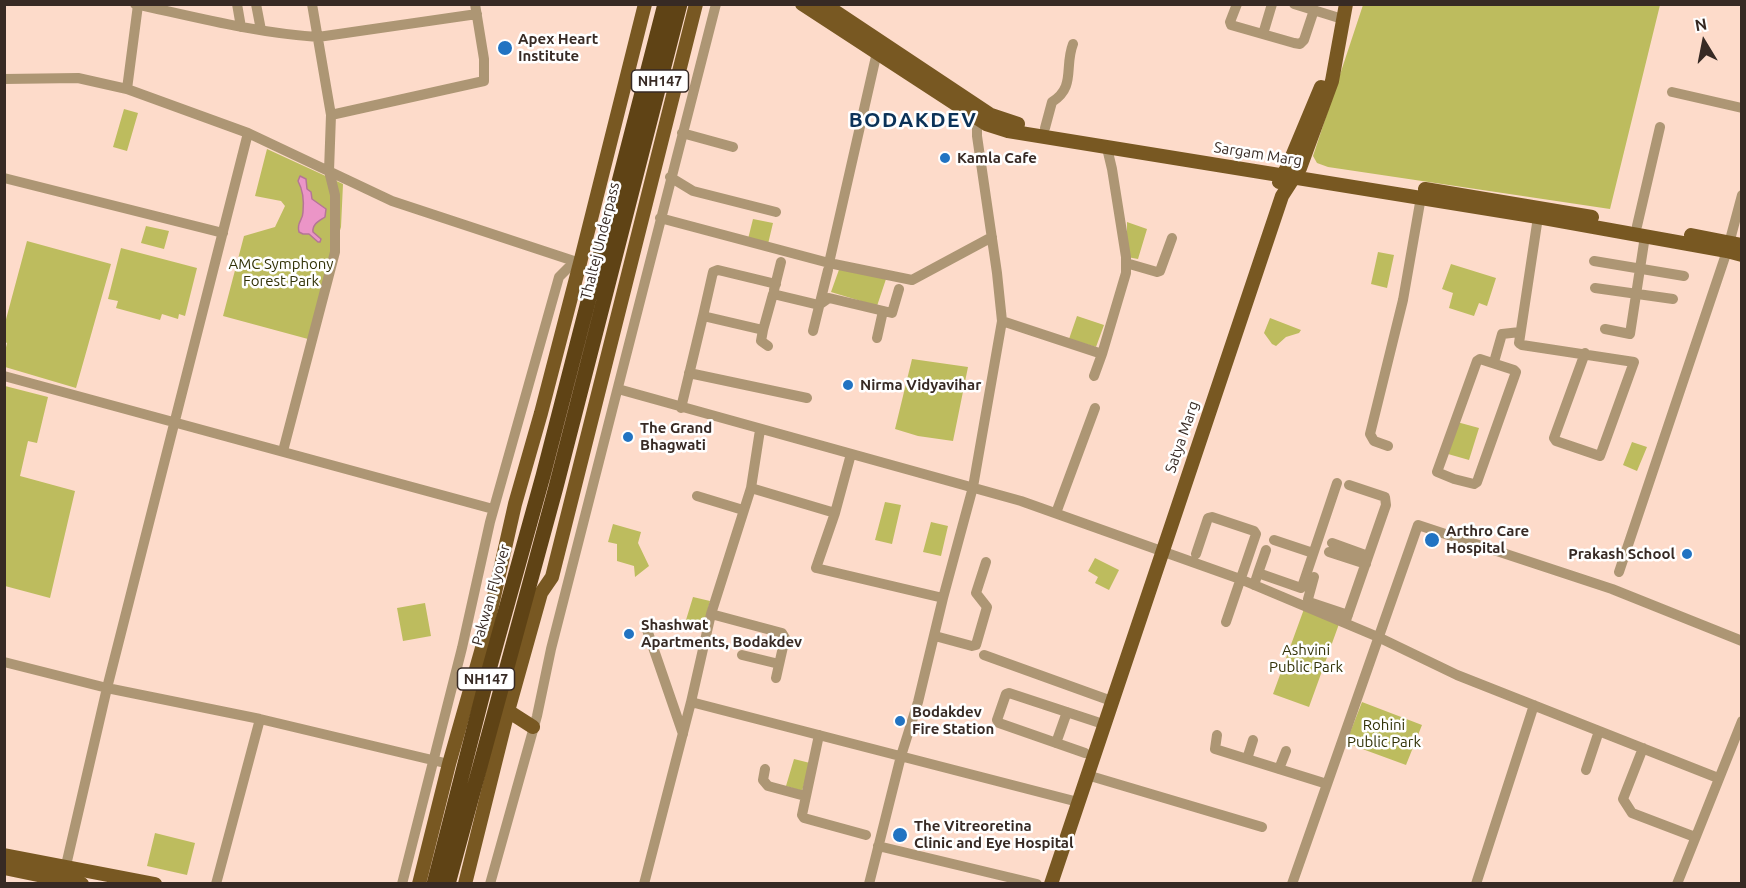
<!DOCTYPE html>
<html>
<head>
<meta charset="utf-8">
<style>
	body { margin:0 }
	#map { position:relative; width:1746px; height:888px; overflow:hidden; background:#fddbca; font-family:Ubuntu,sans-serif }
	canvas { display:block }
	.frame { position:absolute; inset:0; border:6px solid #372a24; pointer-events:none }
	.north { position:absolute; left:1674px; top:12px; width:60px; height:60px; -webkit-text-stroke:4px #fff; paint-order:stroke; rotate:350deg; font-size:16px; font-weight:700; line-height:24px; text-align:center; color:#372a24 }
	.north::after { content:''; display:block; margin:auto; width:21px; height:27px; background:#372a24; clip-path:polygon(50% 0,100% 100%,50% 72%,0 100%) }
</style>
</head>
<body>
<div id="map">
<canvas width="1746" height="888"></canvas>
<div class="frame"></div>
<div class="north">N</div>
</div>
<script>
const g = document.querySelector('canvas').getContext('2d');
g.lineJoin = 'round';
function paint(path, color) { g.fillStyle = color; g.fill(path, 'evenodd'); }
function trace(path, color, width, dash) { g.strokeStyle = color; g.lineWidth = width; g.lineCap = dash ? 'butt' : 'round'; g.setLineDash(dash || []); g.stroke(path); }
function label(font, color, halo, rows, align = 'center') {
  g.font = font + ' Ubuntu,sans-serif'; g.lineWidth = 5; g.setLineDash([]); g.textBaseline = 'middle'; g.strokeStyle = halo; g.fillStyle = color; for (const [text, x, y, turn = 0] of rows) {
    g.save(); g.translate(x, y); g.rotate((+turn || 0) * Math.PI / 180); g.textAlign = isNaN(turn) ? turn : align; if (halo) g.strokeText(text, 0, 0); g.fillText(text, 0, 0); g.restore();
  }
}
const green = new Path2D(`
	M1363 5H1660L1610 209 1328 167 1317 163 1313 156Z
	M124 109 138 113 127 151 113 147Z
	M267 149 343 184 341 227 308 339 223 316 244 236 275 227 285 206 281 201 255 196Z
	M753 219 773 223 768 244 748 239Z
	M1127 222 1147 229 1138 259 1127 257Z
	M146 226 169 231 164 249 141 243Z
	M27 241 111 264 76 388 5 367V352L7 343 5 342V323Z
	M121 248 197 268 185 316 179 314 178 319 162 314 160 320 116 308 118 301 108 299Z
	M1378 252 1394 255 1387 288 1371 284Z
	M841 264 886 279 877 306 831 292Z
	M1451 264 1496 278 1487 306 1479 303 1474 316 1449 308 1453 293 1442 289Z
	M1077 316 1104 325 1096 347 1069 339Z
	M1270 318 1301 330 1299 333 1286 337 1276 346 1272 344 1264 333Z
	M912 359 968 367 953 441 918 436 895 429Z
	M5 386 48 397 37 443 28 441 20 476 75 491 50 598 5 586Z
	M1457 422 1479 428 1469 460 1448 454Z
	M1632 442 1647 447 1637 471 1623 465Z
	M885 502 901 505 892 544 875 540Z
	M931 522 948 526 941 556 923 552Z
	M613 524 641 532 638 543 649 566 635 577 634 566 617 561V544L608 542Z
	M1095 558 1119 570 1109 590 1095 583 1098 577 1088 571Z
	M693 597 710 601 704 624 686 620Z
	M425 603 431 636 403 641 397 608Z
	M1304 609 1339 624 1309 707 1273 694Z
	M1362 702 1422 725 1406 765 1346 743Z
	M794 759 810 763 802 791 786 786Z
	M155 833 195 843 187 875 147 866Z`);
const water = new Path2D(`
	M300 176 306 179 307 189 311 192 312 199 326 209 325 217C319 221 312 224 313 232L321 239 320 242H318L309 234H303L299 232C296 222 303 221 303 212 304 202 303 190 298 181Z`);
const minor = new Path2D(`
	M135 4C195 17 256 33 318 37L477 14
	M237 4 241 27
	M256 4 261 30
	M312 4 331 115
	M1237 4 1230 22 1231 25 1294 43 1300 44 1304 40 1314 10
	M1294 4 1336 17
	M1263 34 1272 4
	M4 79 78 78 127 89 248 133 392 201 580 263
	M127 89 138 5
	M1672 92 1742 108
	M1045 128 1052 102C1076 87 1064 67 1073 44
	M682 133 733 147
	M670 177 693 191 776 212
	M4 178 223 233
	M1538 217 1519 343 1522 345 1634 362 1600 456 1556 441 1554 438 1585 353
	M660 218 829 263 877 52 880 47
	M1637 226 1660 127
	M1594 261 1684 276
	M829 263 912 280 992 237
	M1126 263 1157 272 1160 271 1172 238
	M1595 288 1673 299
	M774 290 781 262
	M703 316 713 272 718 270 776 284
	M1002 321 1102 354 1126 273V257L1112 169 1107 148
	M1605 329 1630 334 1645 236
	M763 330 761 341 768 346
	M813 331 828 270
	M877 338 883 311
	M1480 359 1514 370 1516 372 1477 482 1474 484 1454 479 1437 472 1477 361Z
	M1494 362 1502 334 1520 332
	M689 373 807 398
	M4 376 493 509
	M1094 376 1102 354
	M618 389 1021 501 1240 579 1378 637 1457 675 1718 778
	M681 408 703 316 763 330 773 294 819 305 829 298 892 313 899 289
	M1388 446 1374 441 1370 434 1403 300 1421 197
	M283 451 335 252V195L329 171 331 115 484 81V59L475 4
	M851 454 835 513 816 568 943 598
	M751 488 835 513
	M697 496 743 510
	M1056 513 1095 408
	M1274 540 1313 553
	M1332 543 1368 556
	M1329 552 1366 564
	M1196 554 1208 518 1212 517 1254 531 1256 534 1226 622
	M1619 572 1727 251 1742 195
	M1258 573 1266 550
	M1314 577 1308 599 1309 602 1348 615
	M1254 585 1258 573 1301 588 1302 587 1337 483
	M711 614 782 633 785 638 776 678
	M1345 623 1386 505 1385 497 1349 485
	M645 624 683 734
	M935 636 972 646 976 645 987 607 976 593 986 562
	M742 655 779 664
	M984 655 1106 699
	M4 662 107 688 260 719 449 764
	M691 702 1078 802
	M819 735 802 815 804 818 866 835
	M1217 735 1215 749 1327 784
	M1056 743 1067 712
	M1643 748 1623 799 1632 813 1695 837
	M1085 753 999 723 997 720 1006 694 1009 693 1097 722
	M1247 759 1253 740
	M765 769 763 780 768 786 805 796
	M1279 769 1286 751
	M1586 770 1599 731
	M1087 775 1262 827
	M878 846 1037 884
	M64 874 107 688 248 133
	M216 884 260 719
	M402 884 462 648 490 522 559 277 568 268 580 263
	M490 884 537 716 551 649 716 4
	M644 884 691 702 711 614 751 488 760 430
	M869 884 901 756 918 702 943 598 973 487 1002 321 997 273 977 136V125L981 113
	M1292 884 1418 525 1612 589 1742 641
	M1476 884 1534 705
	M1677 884 1742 721`);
const major = new Path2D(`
	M802 4 986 124 1008 131 1538 217 1727 251 1742 255
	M824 4 991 115 1018 124
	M1279 182 1288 166 1321 87
	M1425 189 1592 217
	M1691 235 1742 245
	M508 711 533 727
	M4 855 155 884
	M4 868 82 884
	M419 884 449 764 484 641 515 504 541 413 580 263 645 4
	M465 884 508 711 541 593 552 577 696 4
	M1051 884 1282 196 1300 168 1332 81 1346 4`);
const highway = new Path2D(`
	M434 884 489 670 543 476 665 4
	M448 884 556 487 680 4`);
const markers = [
	[505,48,8,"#2173c2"],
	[945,158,6,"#2173c2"],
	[848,385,6,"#2173c2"],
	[628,437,6,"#2173c2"],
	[1432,540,8,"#2173c2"],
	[1687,554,6,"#2173c2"],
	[629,634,6,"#2173c2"],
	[900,721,6,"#2173c2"],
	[900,835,8,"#2173c2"]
];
const shields = [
	[660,81,57],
	[486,679,57]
];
const shieldNames = [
	["NH147",660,81],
	["NH147",486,679]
];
const poiNames = [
	["Apex Heart",518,39],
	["Institute",518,56],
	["Kamla Cafe",957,158],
	["Nirma Vidyavihar",860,385],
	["The Grand",640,428],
	["Bhagwati",640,445],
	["Arthro Care",1446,531],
	["Hospital",1446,548],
	["Prakash School",1675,554,"right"],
	["Shashwat",641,625],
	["Apartments, Bodakdev",641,642],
	["Bodakdev",912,712],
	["Fire Station",912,729],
	["The Vitreoretina",914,826],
	["Clinic and Eye Hospital",914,843]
];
const streetNames = [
	["Sargam Marg",1258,154,9],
	["Thaltej Underpass",600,241,-76],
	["Satya Marg",1182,437,-71],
	["Pakwan Flyover",491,595,-74]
];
const parkNames = [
	["AMC Symphony",281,264],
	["Forest Park",281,281],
	["Ashvini",1306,650],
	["Public Park",1306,667],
	["Rohini",1384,725],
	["Public Park",1384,742]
];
const districtNames = [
	["BODAKDEV",913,120]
];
paint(green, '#bdbc5e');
paint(water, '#eb95c7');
trace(water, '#b57596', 1.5);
trace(minor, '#ad9674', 10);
trace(major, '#785822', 14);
trace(highway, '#5f4315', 15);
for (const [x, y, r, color] of markers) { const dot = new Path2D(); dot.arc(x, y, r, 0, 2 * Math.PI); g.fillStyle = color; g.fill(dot); trace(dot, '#fff', 2); }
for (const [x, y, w] of shields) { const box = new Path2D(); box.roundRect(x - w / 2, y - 11, w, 22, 4.5); g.fillStyle = '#fff'; g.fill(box); trace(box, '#372a24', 1.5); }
label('bold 14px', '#372a24', null, shieldNames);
label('bold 15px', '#372a24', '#fff', poiNames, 'left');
label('15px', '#372a24', '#fff', streetNames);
label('15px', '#323207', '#fff', parkNames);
g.letterSpacing = '1.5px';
label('bold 21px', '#0b3258', '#fff', districtNames);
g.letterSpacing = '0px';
</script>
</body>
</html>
